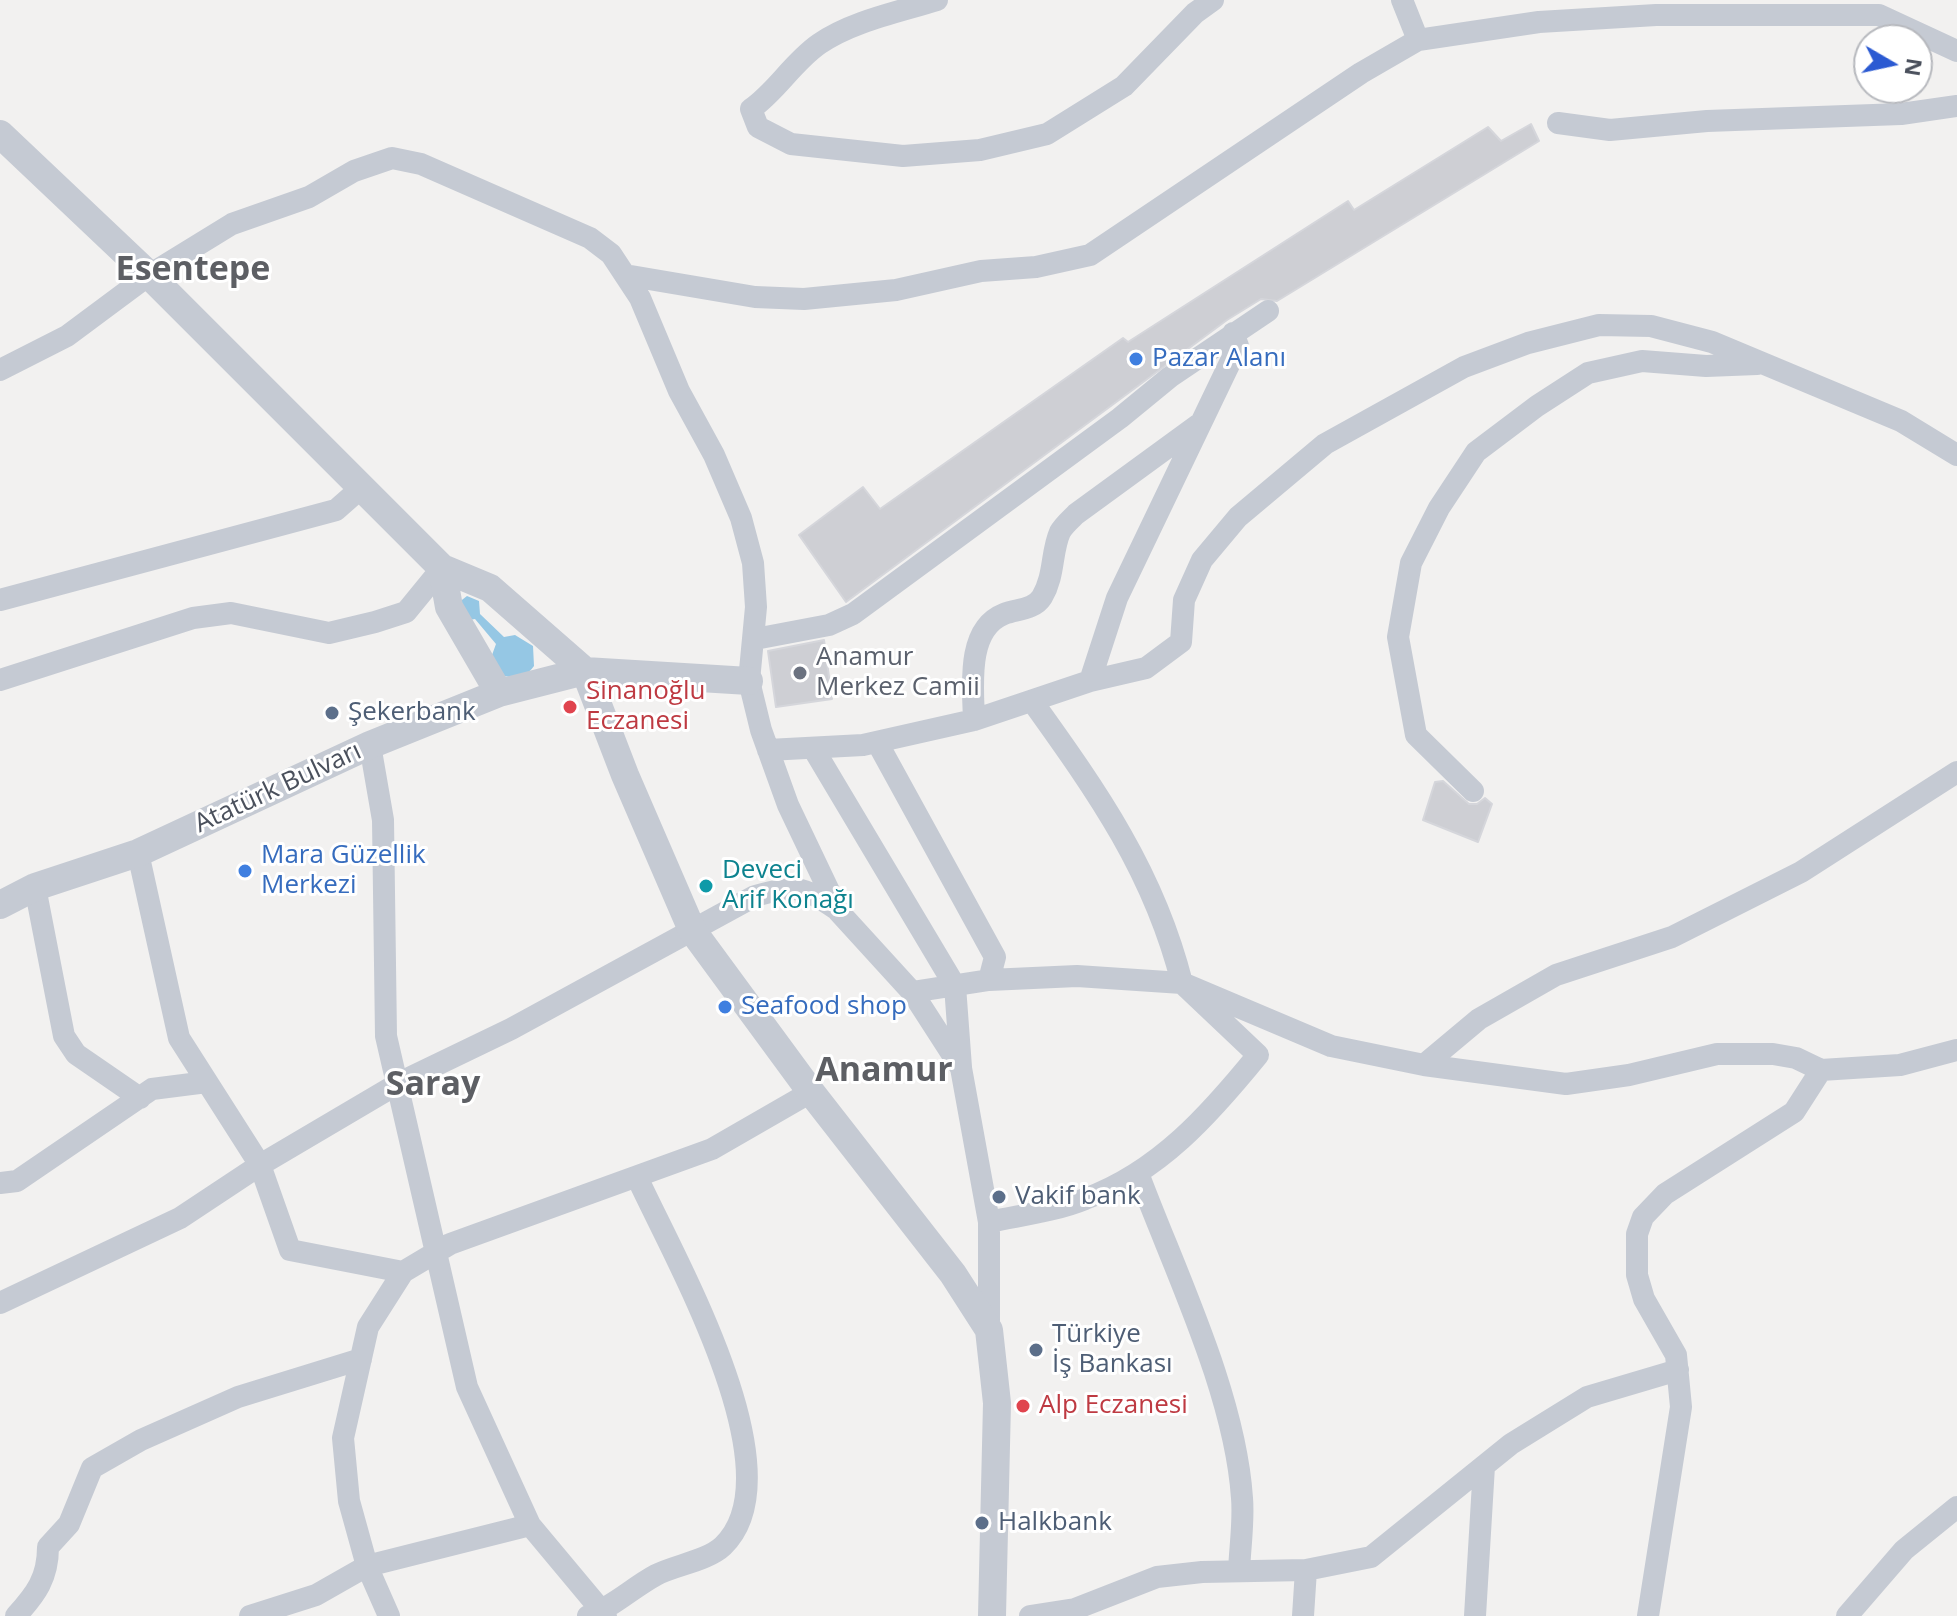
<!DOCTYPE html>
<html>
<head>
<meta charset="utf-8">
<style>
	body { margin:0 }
	#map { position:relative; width:1957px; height:1616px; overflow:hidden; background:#f2f1f0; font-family:"Open Sans",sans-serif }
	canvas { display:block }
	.north { position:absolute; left:1853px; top:24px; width:80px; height:80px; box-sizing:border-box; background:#fff; border:2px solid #b7b9be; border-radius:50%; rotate:99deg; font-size:22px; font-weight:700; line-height:32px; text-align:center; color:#4a505c }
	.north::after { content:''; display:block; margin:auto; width:28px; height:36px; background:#2b5ad2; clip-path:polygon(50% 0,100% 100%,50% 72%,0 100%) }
</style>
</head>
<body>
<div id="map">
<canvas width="1957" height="1616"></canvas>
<div class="north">N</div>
</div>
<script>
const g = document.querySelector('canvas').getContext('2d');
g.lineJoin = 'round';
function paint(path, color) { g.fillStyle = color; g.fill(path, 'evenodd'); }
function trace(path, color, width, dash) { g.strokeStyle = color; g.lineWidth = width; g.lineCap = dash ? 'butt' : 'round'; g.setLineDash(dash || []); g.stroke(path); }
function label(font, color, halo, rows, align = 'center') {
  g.font = font + ' "Open Sans",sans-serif'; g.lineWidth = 6; g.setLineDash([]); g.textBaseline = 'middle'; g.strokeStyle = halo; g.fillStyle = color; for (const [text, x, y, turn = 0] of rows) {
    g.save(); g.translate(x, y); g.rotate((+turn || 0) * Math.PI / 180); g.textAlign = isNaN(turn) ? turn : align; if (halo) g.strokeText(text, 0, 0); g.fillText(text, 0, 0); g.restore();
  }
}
const water = new Path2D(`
	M467 596 479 601 480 614 504 637 515 635 533 646 534 666C525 678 518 679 504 676L492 655 496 644 475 619 469 620 458 603Z`);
const building = new Path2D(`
	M1531 124 1539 141 1277 301 1261 299 1227 320 846 602 799 535 863 487 880 509 1123 338 1128 342 1348 201 1354 210 1488 127 1501 141Z
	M824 640 832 699 776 707 768 651Z
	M1443 781 1469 804H1477L1485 798 1492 804 1478 842 1423 820 1435 782Z`);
const minor = new Path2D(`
	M937 0C899 12 852 21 819 44 792 63 777 91 751 109L758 127 791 144 903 156 980 150 1047 134 1124 86 1195 13 1213 0
	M1402 0 1418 40
	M1558 123 1610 130 1707 121 1901 114 1957 106
	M625 275 755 297 804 299 896 290 981 271 1036 267 1090 255 1361 73 1418 40 1539 22 1656 15H1879L1957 51
	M0 370 67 336 149 275 232 224 309 197 354 171 392 158 421 164 590 238 611 254 640 298 679 391 714 455 741 518 753 563 756 607 749 681 761 730 788 805 839 912 912 992 961 1068 989 1222V1330
	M0 600 336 510 361 488
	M755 639 829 625 853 614 1120 418 1170 377 1268 311
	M0 680 193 618 231 613 329 633 375 622 406 612 442 568
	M1090 681 1117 598 1238 346 1233 333
	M1032 701C1098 793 1154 872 1182 983L1331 1046 1424 1065 1566 1084 1629 1075 1717 1054H1773L1796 1058 1821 1070 1900 1065 1957 1050
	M974 720C973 687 966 629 1004 614 1016 609 1034 610 1042 597 1055 575 1051 552 1060 532 1063 526 1071 519 1076 514L1198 425
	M877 742 995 957 989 980
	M370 745 383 820 386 1036 467 1387 530 1525 606 1616
	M813 748 955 986 961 1067
	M768 750 863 745 974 720 1090 681 1146 668 1181 642 1184 600 1202 560 1238 517 1325 444 1464 367 1528 343 1599 325 1651 326 1712 342 1901 421 1957 455
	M1473 791 1416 735 1398 637 1411 563 1439 508 1476 452 1537 406 1588 373 1642 361 1706 366 1757 364
	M138 853 179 1038 260 1165 290 1250 403 1272
	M35 887 64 1036 76 1054 140 1098
	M912 992 989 980 1077 976 1182 983 1258 1055C1210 1114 1159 1172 1085 1199 1056 1211 1021 1215 989 1222
	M1424 1065 1479 1019 1556 975 1672 937 1801 872 1957 772
	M1138 1173C1175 1272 1235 1393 1242 1498 1244 1521 1240 1547 1239 1571
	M0 1183 17 1181 152 1089 207 1082
	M0 1303 180 1218 260 1165 399 1083 511 1029 755 896C796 885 801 885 836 909
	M16 1616C36 1594 48 1578 48 1547L69 1524 92 1468 141 1440 238 1397 361 1359
	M250 1616 316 1595 367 1566 530 1525
	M389 1616 367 1566 349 1501 343 1438 368 1327 403 1272 450 1244 712 1149 811 1092
	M588 1616C613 1607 632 1588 656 1575 675 1565 707 1561 723 1546 799 1473 673 1256 637 1177
	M1030 1616 1075 1609 1157 1577 1202 1572 1306 1570 1371 1557 1511 1444 1587 1397 1678 1370
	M1303 1616 1306 1570
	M1475 1616 1484 1466
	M1648 1616 1681 1407 1676 1355 1644 1299 1637 1275V1234L1643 1217 1665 1194 1794 1112 1821 1070
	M1847 1616 1904 1550 1957 1507`);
const tertiary = new Path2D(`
	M0 134 149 275 442 568 490 588 585 671 625 775 692 930 811 1092 953 1274 989 1330 997 1403 992 1616
	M442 568 449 607 499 693
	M0 905 35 887 138 853 370 745 499 693 585 671 749 681`);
const markers = [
	[1136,359,8,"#3f7fe0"],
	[800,673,8,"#6b7280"],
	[570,707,8,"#e0444e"],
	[332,713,8,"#5c6f8a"],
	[245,871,8,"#3f7fe0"],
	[706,886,8,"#0f9aa8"],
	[725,1007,8,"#3f7fe0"],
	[999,1197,8,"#5c6f8a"],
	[1036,1350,8,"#5c6f8a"],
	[1023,1406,8,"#e0444e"],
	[982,1523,8,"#5c6f8a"]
];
const shopNames = [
	["Pazar Alanı",1152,359],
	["Mara Güzellik",261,856],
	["Merkezi",261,886],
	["Seafood shop",741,1007]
];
const worshipNames = [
	["Anamur",816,658],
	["Merkez Camii",816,688]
];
const healthNames = [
	["Sinanoğlu",586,692],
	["Eczanesi",586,722],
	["Alp Eczanesi",1039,1406]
];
const serviceNames = [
	["Şekerbank",348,713],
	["Vakif bank",1015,1197],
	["Türkiye",1052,1335],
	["İş Bankası",1052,1365],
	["Halkbank",998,1523]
];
const streetNames = [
	["Atatürk Bulvarı",278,788,-25]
];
const cultureNames = [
	["Deveci",722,871],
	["Arif Konağı",722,901]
];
const districtNames = [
	["Esentepe",193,270],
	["Anamur",884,1071],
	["Saray",433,1085]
];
paint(water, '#95c7e4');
paint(building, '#cecfd4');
trace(building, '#d5d6db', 2);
trace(minor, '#c5cad3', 22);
trace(tertiary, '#c5cad3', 28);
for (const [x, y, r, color] of markers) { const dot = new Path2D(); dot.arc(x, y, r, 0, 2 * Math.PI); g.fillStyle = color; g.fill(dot); trace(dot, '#fff', 3); }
label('26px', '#366cbe', '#fff', shopNames, 'left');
label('26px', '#5b616d', '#fff', worshipNames, 'left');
label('26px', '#be3a42', '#fff', healthNames, 'left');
label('26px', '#4e5e75', '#fff', serviceNames, 'left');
label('26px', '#4a505c', '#fff', streetNames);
label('26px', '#0d838f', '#fff', cultureNames, 'left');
label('bold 34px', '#5d5f64', '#fff', districtNames);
</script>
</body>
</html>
